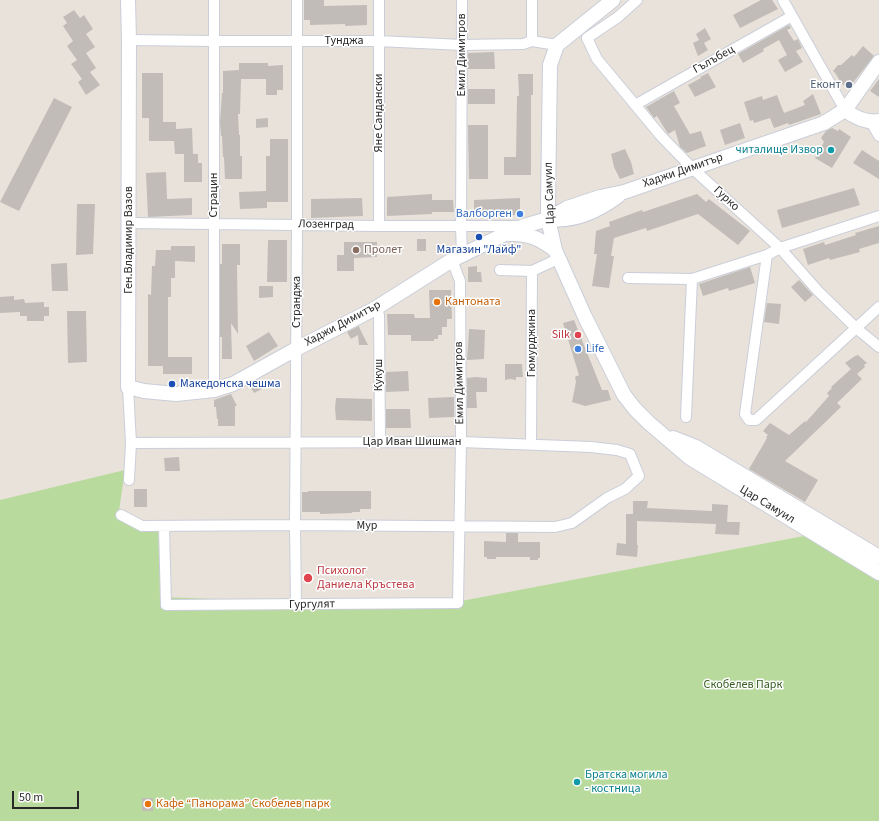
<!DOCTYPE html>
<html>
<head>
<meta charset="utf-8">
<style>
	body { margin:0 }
	#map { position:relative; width:879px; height:821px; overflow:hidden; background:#e9e2db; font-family:"Source Sans 3",sans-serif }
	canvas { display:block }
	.scale { position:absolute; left:12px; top:791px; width:67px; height:18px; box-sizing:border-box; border:2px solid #282828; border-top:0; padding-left:5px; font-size:12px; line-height:14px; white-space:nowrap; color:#282828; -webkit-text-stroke:3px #fff; paint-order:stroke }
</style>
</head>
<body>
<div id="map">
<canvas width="879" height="821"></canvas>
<div class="scale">50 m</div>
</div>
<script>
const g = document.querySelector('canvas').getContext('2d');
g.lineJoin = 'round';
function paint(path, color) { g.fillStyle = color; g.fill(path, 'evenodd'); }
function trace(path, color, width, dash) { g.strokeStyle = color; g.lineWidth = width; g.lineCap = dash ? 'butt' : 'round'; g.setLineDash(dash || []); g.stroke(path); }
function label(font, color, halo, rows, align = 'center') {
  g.font = font + ' "Source Sans 3",sans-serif'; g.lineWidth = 3; g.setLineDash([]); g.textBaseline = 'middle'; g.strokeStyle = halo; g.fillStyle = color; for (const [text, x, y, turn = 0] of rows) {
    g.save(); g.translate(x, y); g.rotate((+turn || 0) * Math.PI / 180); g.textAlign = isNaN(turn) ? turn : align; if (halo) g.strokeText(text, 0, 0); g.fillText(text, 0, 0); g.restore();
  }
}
const green = new Path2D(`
	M125 470 119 511 158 526 161 597 301 602H456L804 536 855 560 879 575V821H0V500Z`);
const building = new Path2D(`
	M304 0H324V6L367 5V25L345 26V24L310 25V20H304Z
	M761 0H772L778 9 740 28 733 15Z
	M74 10 80 18 84 15 93 29 86 34 95 47 86 53 96 68 90 72 100 85 86 95 78 82 82 79 71 64 77 60 67 46 73 41 63 26 67 23 63 17Z
	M789 25 791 28 787 30 794 41 798 39 802 48 796 51 803 62 785 72 778 60 787 55 779 40 763 49 764 51 743 63 738 54Z
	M705 28 711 39 704 43 708 50 698 56 693 43 699 40 696 34Z
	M863 46 874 56 848 89 841 83 836 74 833 71 838 65H841L852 55 854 57Z
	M494 52 495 69H468V53Z
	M239 63H268V66L283 65V90H277V95H266V79H241L240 114H238L239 135H240V156H242V179H225L224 157H223L222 136H221L220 122 222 93H223V71L239 70Z
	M142 73H163V122H176V129L192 128 193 154H198V163H202V182H184V154H175L174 141H149V118H142Z
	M708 73 716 87 695 97 688 85 701 78 700 77Z
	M518 74H533V95H531V175H504V157H516L517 96H519Z
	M879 79V97L870 91Z
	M468 89H495V104H468Z
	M674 91 680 103 674 106 690 134 701 131 706 146 687 153 680 147 675 130 668 134 657 116 654 118 646 107Z
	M813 94 821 114 789 125 788 123 774 128 770 118 754 123 753 120 750 121 744 102 762 96 763 100 777 95 784 113 805 105 803 101Z
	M54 98 72 107 19 211 0 202Z
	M268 118V127L256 128V119Z
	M740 123 745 138 725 145 720 130Z
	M468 125H488V179H469Z
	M832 128 838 131 839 129 851 137 832 168 815 158 824 142 821 138 826 131Z
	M270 139H288V202H267V208L240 209 239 192 266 191V156H270Z
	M625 149 631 162 634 174 620 179 614 167 611 154Z
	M862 150 879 161V179L853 163Z
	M166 172 167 199 192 198V215L148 217 146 173Z
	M854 188 860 205 782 228 777 210Z
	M432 194V200H453L454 212H432V214L387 216V197Z
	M697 194 706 202 709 199 750 231 738 245 698 214 647 231 646 228 614 238 611 256H614L609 288 592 286 597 254H594L596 231 610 226 609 222 642 210 643 212Z
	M362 198 363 216 311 218V199Z
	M520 198V215L474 216V200Z
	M77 204H95L93 254 76 255Z
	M879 226V243L859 249 860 252 830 260 829 258 808 265 803 249 824 242 825 245 856 235 855 233Z
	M417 239H426V251H417Z
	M268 240H287V282H267Z
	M344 242H377V257L354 258V271H337V255H344Z
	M222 244H240V265H237L238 334 231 323 232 359H222V337H220V264H222Z
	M171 246H195V262L175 261V278H171V297H168V357H192V374H163V366H148V294L151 295 152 266H155L156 250H171Z
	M67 263 68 291H52L51 264Z
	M477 266V272H481L482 282H468V267Z
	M750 267 755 283 729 291 728 288 703 296 699 284Z
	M799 280 813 295 805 302 791 287Z
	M259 286H273V297L259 298Z
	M429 290H451L452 319H447V327H442V335H438V339H434V341H411V335H388L387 314H414L415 318H430Z
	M14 296V300L24 299 25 303 44 302V307H49V316H44V321H27V316H20V312L0 313V297Z
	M767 303 781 304 779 324 764 322Z
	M67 311H86L87 362 68 363Z
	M574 320 602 390H608L611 400 585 406 572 402 576 382 575 377 579 375 563 323Z
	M359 326V327L368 345H359L358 335 351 339 347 332Z
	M469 329 485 330 484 359 467 360Z
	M269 332 278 346 254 361 246 346Z
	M858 355 867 363 864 365 865 367 857 374 862 379 837 403 841 407 785 461 818 480 805 502 749 469 767 438 766 437 768 435 763 431 770 423 789 435 805 421 806 422 829 396 827 393 832 388 831 387 851 369 845 363 855 356Z
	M505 364H522L523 377H516V380L510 379 505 380Z
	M408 371 409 391 386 392V372Z
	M476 377 487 378V392H476L477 408H467V378Z
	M258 380 262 389 254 393 249 385Z
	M231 394 237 406H235V426H218V419H217L216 407H214V400Z
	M454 397V417L429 418 428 398Z
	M336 398 372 399V421L336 420 335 408Z
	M386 409H410L411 428H386Z
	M179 457 180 471H165L164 458Z
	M134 489H147V507H134Z
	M308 491H371V509H360V512H352V513L320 514V512H302V492H308Z
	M633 501H648L647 508 712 511V504L728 505 727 522H740L739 535 715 534 716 524 637 521V545H638L637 557 616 555 617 543 626 544V514H633Z
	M506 533H518V542H540V558H538V560H530V557H496V559H487V557H484V541L506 542Z
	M142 798H153V811H142Z`);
const street = new Path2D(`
	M214 0V390
	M379 0V226
	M532 0V41
	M637 0 618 17 587 38 597 59 661 136 692 168 780 248 818 291 856 328 879 347
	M783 0 845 110
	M129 40 214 41H378L462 45 523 44 532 41 557 45
	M635 105 792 16
	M871 122 879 136
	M129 223 379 226H521
	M462 255 461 225 462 0
	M767 255 745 414 749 420H756L879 307
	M500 270 532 271
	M628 278 692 279 767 255 780 248 879 216
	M376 308 379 315 380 442
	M128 387 131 443 129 480
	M686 417 692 279
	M531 444 532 271 558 259
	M121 515 142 526 295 525 555 527 572 523 607 498 625 489 639 476 630 454 617 450 591 447 461 442 131 443
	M164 526 166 605 458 603 461 442 460 281 452 260
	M296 605 295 525 297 225V0`);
const secondary = new Path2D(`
	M128 0 129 40 128 387 144 391 176 394 214 390 233 384 296 349 376 308 452 260 505 234 524 226 548 219 567 208 600 197 624 192 824 123 845 110 879 62
	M613 0 557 45 550 65 548 204V219L555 250 585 317 624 395 635 409 649 423 690 458 879 573
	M845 110C854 117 867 123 879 121
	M549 219C574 222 598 211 618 196
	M509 234C529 233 540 239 555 250
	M673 438 696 447 879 557`);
const markers = [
	[849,85,4,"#5c6f8a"],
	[831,150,4,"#0f9aa8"],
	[520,214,4,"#3f7fe0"],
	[479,237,4,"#1a4fb4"],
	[356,250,4,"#8d6e63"],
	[437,302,4,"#e8710a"],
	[578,335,4,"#e0444e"],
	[578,349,4,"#3f7fe0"],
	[172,384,4,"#1a4fb4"],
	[308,578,5,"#e0444e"],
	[577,782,4,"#0f9aa8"],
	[148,804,4,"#e8710a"]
];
const streetNames = [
	["Тунджа",344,41],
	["Емил Димитров",462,55,-90],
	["Гълъбец",714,60,-29],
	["Яне Сандански",379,113,-90],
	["Хаджи Димитър",683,171,-19],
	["Цар Самуил",550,193,-92],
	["Страцин",214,195,-90],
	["Гурко",726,199,43],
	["Лозенград",326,225,1],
	["Ген.Владимир Вазов",129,240,-90],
	["Странджа",297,302,-90],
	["Хаджи Димитър",343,324,-28],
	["Гюмурджина",532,343,-90],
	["Кукуш",379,375,-90],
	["Емил Димитров",460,383,-91],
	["Цар Иван Шишман",412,442],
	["Цар Самуил",767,505,31],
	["Мур",367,526],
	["Гургулят",312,605,-1]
];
const serviceNames = [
	["Еконт",841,85]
];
const cultureNames = [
	["читалище Извор",823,150],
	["Братска могила",585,775,"left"],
	["- костница",585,789,"left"]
];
const shopNames = [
	["Валборген",512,214],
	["Life",586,349,"left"]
];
const educationNames = [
	["Пролет",364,250]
];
const transitNames = [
	["Магазин \"Лайф\"",479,250],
	["Македонска чешма",180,384,"left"]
];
const foodNames = [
	["Кантоната",445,302],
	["Кафе “Панорама” Скобелев парк",156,804]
];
const healthNames = [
	["Silk",570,335],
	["Психолог",317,571,"left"],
	["Даниела Кръстева",317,585,"left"]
];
const parkNames = [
	["Скобелев Парк",743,685]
];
paint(green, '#b9da9d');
paint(building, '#c1bcb8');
trace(street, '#caced9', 12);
trace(secondary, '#caced9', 16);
trace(street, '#fff', 10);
trace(secondary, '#fff', 14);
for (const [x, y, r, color] of markers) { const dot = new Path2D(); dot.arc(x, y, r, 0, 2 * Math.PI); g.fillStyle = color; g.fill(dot); trace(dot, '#fff', 1.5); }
label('12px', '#282828', '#fff', streetNames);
label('12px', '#4e5e75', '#fff', serviceNames, 'right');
label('12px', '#0d838f', '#fff', cultureNames, 'right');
label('12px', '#366cbe', '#fff', shopNames, 'right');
label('12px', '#785e54', '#fff', educationNames, 'left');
label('12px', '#164399', '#fff', transitNames);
label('12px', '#c56008', '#fff', foodNames, 'left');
label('12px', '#be3a42', '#fff', healthNames, 'right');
label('12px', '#345c21', '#fff', parkNames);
</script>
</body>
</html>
